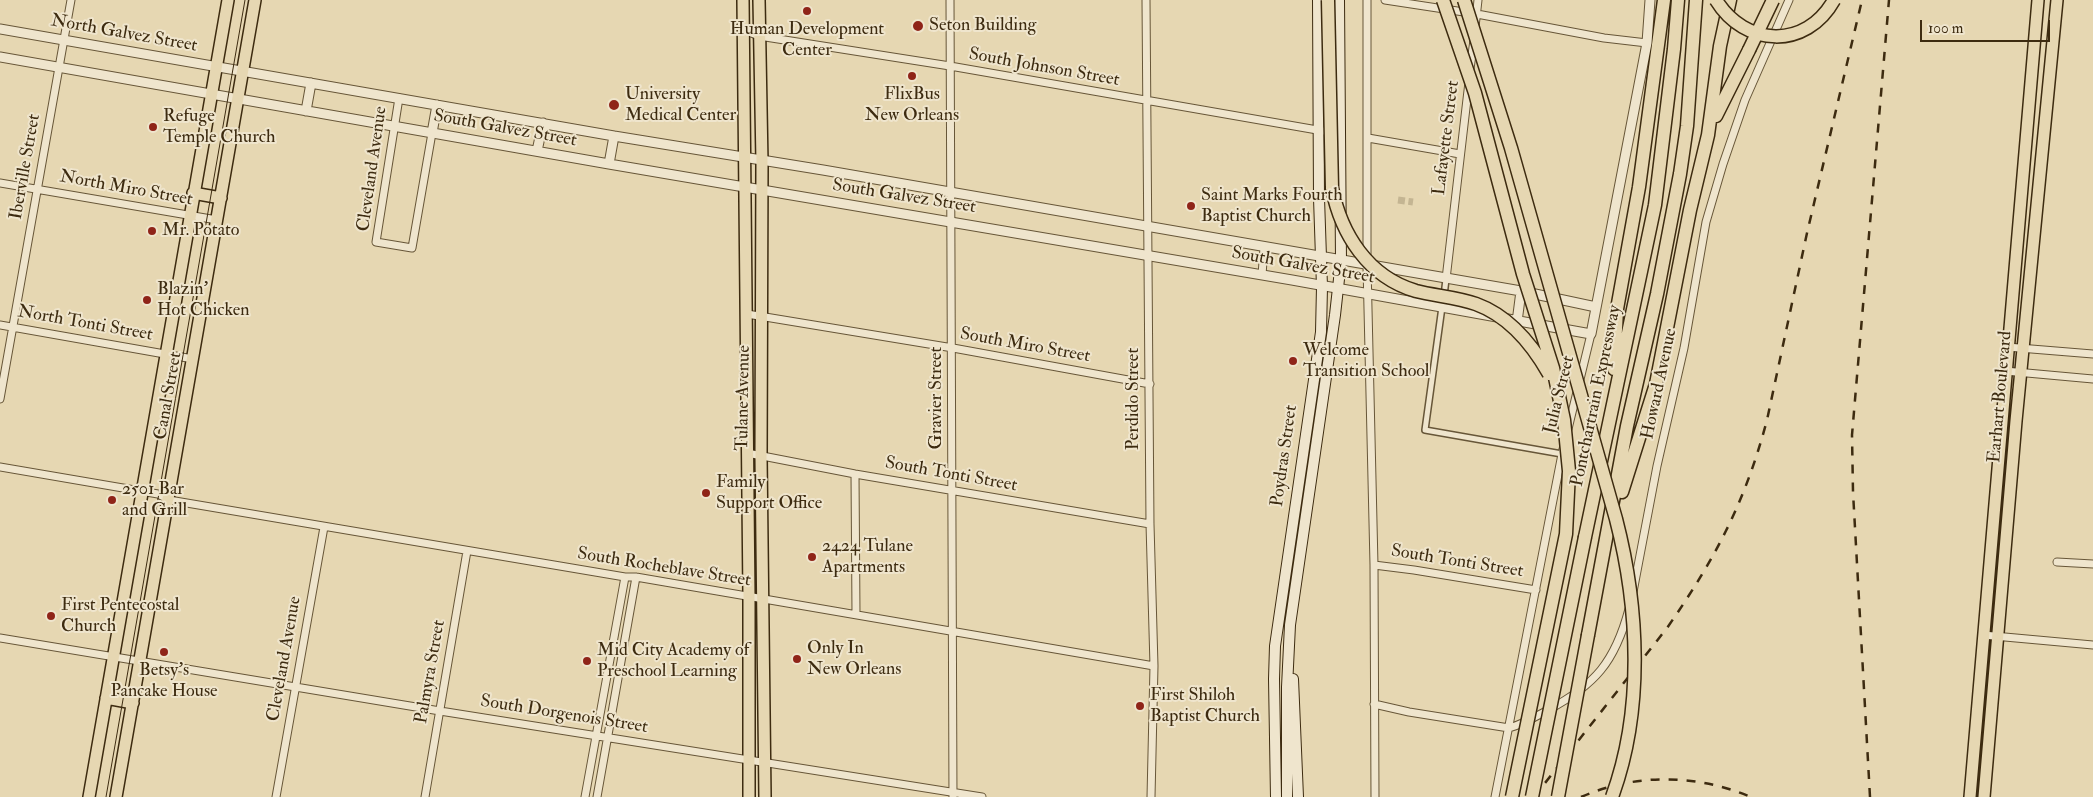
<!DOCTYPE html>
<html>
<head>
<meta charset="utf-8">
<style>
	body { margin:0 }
	#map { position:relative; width:2093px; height:797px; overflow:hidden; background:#e6d7b2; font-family:"IM FELL Double Pica",serif }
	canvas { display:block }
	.scale { position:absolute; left:1920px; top:20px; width:130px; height:22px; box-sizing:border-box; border:2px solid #3d2b10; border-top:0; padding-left:6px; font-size:15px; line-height:18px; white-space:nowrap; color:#3d2b10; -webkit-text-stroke:4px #efe5cd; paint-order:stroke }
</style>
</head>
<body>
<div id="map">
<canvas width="2093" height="797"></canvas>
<div class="scale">100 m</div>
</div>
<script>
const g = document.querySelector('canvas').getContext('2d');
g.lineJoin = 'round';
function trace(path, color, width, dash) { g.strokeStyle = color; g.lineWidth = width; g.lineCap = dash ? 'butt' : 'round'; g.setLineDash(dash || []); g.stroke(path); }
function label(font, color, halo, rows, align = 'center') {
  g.font = font + ' "IM FELL Double Pica",serif'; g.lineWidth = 4; g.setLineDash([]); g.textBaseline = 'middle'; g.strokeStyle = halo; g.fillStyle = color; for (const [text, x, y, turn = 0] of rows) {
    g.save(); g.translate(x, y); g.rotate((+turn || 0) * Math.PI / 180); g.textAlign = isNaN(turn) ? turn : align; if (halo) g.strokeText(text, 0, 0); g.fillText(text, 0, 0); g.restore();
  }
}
const minorTunnel = new Path2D(`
	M1398 200 1413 202`);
const pedestrian = new Path2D(`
	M1444 296 1446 279
	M1442 307 1425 430 1562 454`);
const minor = new Path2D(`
	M950 0 953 797
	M1146 0 1150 524 1154 666 1151 797
	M1367 0V266L1374 565 1375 797
	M1385 0 1477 14 1604 38 1647 43
	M1475 27 1478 0
	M744 30 759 36 950 66 1323 131
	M1470 69 1474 40
	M399 98 376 242 412 248 432 133
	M1368 138 1460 154
	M0 183 217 220
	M1262 275 1264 248
	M1446 279 1469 82
	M747 314 953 348 1150 384
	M0 325 193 359
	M2007 347 2093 354
	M2005 371 2093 379
	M0 399 71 0
	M1568 429 1591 334
	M747 453 855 474 1150 524
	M0 467 158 494 169 500 625 577H636L1154 666
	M855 474 856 614
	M2057 562 2093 564
	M1374 565 1414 570 1536 590
	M1633 592 1657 466 1684 348 1706 222 1723 164 1745 100 1789 0
	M1983 635 2093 645
	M0 638 440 711 982 797
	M1374 704 1409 712 1509 728C1523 724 1535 717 1548 710 1595 685 1615 662 1629 609
	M276 797 324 527
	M425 797 467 551
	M585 797 625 577
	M597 797 636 577
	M1495 797 1563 449`);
const tertiary = new Path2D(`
	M0 29 614 136 823 170 1521 291 1596 307
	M0 57 609 164 1292 280 1591 334 1647 43 1650 0
	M306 111 311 83
	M432 133 437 105
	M537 151 543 123
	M609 164 614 136
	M1517 322 1521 291`);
const secondary = new Path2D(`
	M1293 679 1298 797
	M1276 797 1274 679 1275 646 1321 332 1322 287 1319 198 1318 0
	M1287 797V687L1290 625 1335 315 1341 261 1339 0`);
const primary = new Path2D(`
	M743 0 749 597V797
	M759 0 762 162 761 457 765 797
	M193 193 221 198
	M106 698 133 703
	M89 797 228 0
	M116 797 255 0
	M1970 797 2038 0
	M1984 797 2016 421 2057 0`);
const motorway = new Path2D(`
	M1716 116 1749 50
	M1614 369 1617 309 1639 187 1664 0
	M1622 492 1656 384 1690 210 1708 135 1720 46 1730 0
	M1585 537 1655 205 1674 49 1678 0
	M1588 635 1627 426 1657 294 1680 174 1687 126 1696 0`);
const tram = new Path2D(`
	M106 797 245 0`);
const rail = new Path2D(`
	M1534 797 1667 628C1715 559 1745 503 1767 420L1807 233 1862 0
	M1581 797C1636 773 1696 774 1751 797
	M1870 797 1853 492 1852 435 1889 0`);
const motorwayBridge = new Path2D(`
	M1328 0 1332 188C1341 234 1368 277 1416 291 1435 296 1457 297 1476 304 1509 316 1532 344 1549 374
	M1443 0 1475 93 1523 274 1553 368 1564 420 1569 471 1566 534 1512 797
	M1464 0 1511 148 1616 519C1639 608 1644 710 1612 797
	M1716 0C1745 47 1806 50 1834 0
	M1749 50 1773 0
	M1532 797 1585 537
	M1558 797 1588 635`);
const markers = [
	[807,11,5,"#8f2418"],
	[918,26,6,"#8f2418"],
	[912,76,5,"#8f2418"],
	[614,105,6,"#8f2418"],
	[153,127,5,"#8f2418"],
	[1191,206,5,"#8f2418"],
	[152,231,5,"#8f2418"],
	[147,300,5,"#8f2418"],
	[1293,361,5,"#8f2418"],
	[706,493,5,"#8f2418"],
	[112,500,5,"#8f2418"],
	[812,557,5,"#8f2418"],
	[51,616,5,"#8f2418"],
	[164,652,5,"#8f2418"],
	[797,659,5,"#8f2418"],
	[587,661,5,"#8f2418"],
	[1140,706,5,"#8f2418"]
];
const poiNames = [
	["Seton Building",929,26],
	["Human Development",807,30,"center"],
	["Center",807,51,"center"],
	["University",625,95],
	["Medical Center",625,116],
	["FlixBus",912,95,"center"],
	["New Orleans",912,116,"center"],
	["Refuge",163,117],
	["Temple Church",163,138],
	["Saint Marks Fourth",1201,196],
	["Baptist Church",1201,217],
	["Mr. Potato",162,231],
	["Blazin'",157,290],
	["Hot Chicken",157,311],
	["Welcome",1303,351],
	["Transition School",1303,372],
	["Family",716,483],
	["Support Office",716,504],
	["2501 Bar",122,490],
	["and Grill",122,511],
	["2424 Tulane",822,547],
	["Apartments",822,568],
	["First Pentecostal",61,606],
	["Church",61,627],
	["Only In",807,649],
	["New Orleans",807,670],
	["Mid City Academy of",597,651],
	["Preschool Learning",597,672],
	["Betsy's",164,671,"center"],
	["Pancake House",164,692,"center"],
	["First Shiloh",1150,696],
	["Baptist Church",1150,717]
];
const streetNames = [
	["North Galvez Street",124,34,10],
	["South Johnson Street",1044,68,10],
	["South Galvez Street",505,129,10],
	["Lafayette Street",1447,138,-83],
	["Iberville Street",26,167,-80],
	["Cleveland Avenue",373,169,-82],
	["North Miro Street",126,189,10],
	["South Galvez Street",904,197,9],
	["South Galvez Street",1303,266,10],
	["North Tonti Street",85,324,10],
	["South Miro Street",1025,346,10],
	["Howard Avenue",1660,384,-78],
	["Julia Street",1560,395,-76],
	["Canal Street",169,396,-80],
	["Pontchartrain Expressway",1597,396,-78],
	["Earhart Boulevard",2001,397,-85],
	["Tulane Avenue",744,398,-89],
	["Gravier Street",937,398,-90],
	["Perdido Street",1134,399,-90],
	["Poydras Street",1285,456,-82],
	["South Tonti Street",951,475,10],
	["South Tonti Street",1457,562,9],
	["South Rocheblave Street",664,568,9],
	["Cleveland Avenue",285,659,-80],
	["Palmyra Street",431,672,-80],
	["South Dorgenois Street",564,715,9]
];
trace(minorTunnel, '#c4b592', 7, [7, 3.5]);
trace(pedestrian, '#675638', 8);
trace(minor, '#675638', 9);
trace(tertiary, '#675638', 11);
trace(secondary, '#3d2b10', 12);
trace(primary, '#3d2b10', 14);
trace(motorway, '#3d2b10', 15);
trace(pedestrian, '#efe5cd', 5);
trace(minor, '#efe5cd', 7);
trace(tertiary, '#efe5cd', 9);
trace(secondary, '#efe5cd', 10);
trace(primary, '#e6d7b2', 11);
trace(motorway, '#e6d7b2', 12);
trace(tram, '#3d2b10', 1);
trace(rail, '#3d2b10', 2.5, [9, 9]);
trace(motorwayBridge, '#3d2b10', 15, []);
trace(motorwayBridge, '#e6d7b2', 12);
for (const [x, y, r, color] of markers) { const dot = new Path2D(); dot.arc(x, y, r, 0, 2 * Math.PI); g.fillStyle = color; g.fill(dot); trace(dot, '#efe5cd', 2); }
label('18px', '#3d2b10', '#efe5cd', poiNames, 'left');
label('18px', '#3d2b10', '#efe5cd', streetNames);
</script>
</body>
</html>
